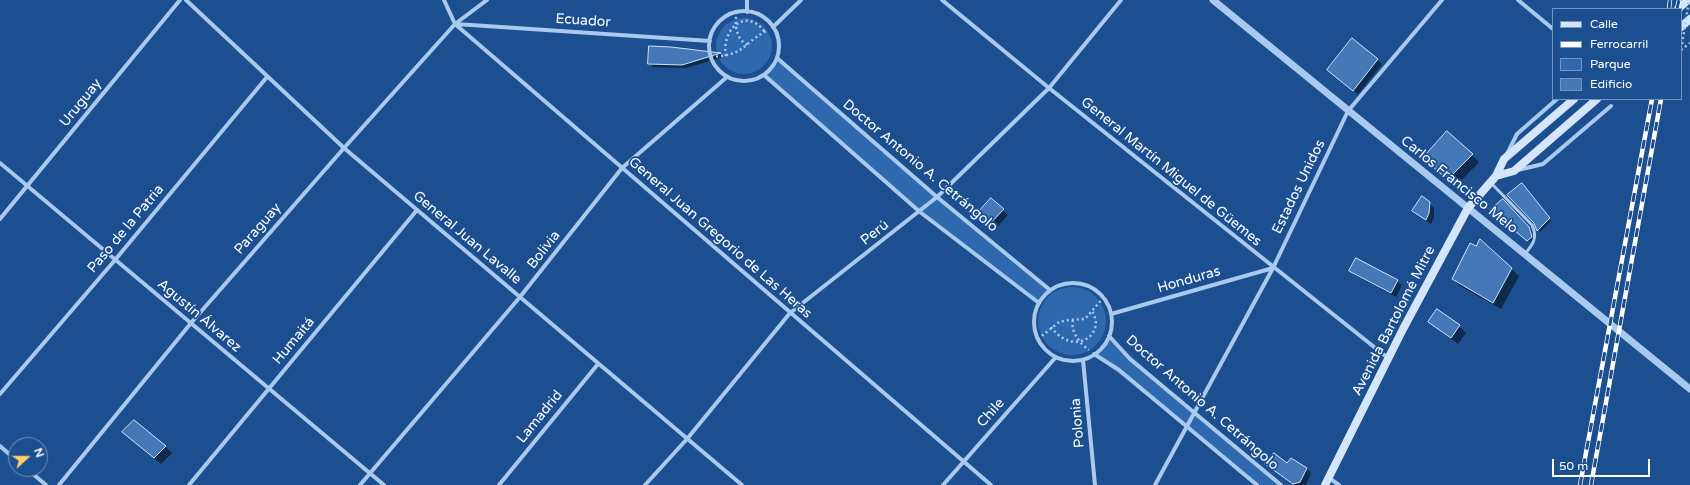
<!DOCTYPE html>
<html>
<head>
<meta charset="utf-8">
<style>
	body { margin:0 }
	#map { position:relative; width:1690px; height:485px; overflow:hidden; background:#1b4f8f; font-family:"Varela Round",sans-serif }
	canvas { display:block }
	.legend { position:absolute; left:1552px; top:8px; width:130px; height:92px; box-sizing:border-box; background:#1b4f8f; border:1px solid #7695bc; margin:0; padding:5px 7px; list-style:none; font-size:12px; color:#fff }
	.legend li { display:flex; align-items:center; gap:8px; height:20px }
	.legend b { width:20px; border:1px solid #7695bc }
	.north { position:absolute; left:8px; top:437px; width:40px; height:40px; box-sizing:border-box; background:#1b4f8f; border:1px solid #7695bc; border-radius:50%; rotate:69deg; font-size:11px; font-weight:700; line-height:16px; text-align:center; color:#fff }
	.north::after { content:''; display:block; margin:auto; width:14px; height:18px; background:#ffd166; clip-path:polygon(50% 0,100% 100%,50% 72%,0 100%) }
	.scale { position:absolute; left:1552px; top:459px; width:98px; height:18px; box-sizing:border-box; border:2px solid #fff; border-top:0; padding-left:5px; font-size:12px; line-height:14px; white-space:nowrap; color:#fff; -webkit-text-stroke:3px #1b4f8f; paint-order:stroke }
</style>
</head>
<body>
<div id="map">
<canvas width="1690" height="485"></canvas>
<ul class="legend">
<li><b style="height:5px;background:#d6e6fa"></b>Calle</li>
<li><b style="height:5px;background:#fff"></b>Ferrocarril</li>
<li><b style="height:11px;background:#2e69ad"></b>Parque</li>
<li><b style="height:11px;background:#4478b7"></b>Edificio</li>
</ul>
<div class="north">N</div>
<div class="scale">50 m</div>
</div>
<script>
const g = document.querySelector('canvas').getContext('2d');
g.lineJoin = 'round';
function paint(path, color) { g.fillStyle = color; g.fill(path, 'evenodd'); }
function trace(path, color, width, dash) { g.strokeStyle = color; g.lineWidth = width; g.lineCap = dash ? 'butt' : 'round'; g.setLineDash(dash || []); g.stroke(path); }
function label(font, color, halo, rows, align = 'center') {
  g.font = font + ' "Varela Round",sans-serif'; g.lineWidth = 3.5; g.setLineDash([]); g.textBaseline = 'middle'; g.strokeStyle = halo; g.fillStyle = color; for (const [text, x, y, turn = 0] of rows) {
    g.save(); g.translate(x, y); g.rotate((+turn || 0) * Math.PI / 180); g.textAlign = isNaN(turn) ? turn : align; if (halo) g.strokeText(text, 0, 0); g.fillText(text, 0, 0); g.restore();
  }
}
const green = new Path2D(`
	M716 46a28 28 0 1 1 56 0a28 28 0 1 1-56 0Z
	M777 58 937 197 1050 290 1039 303 920 212 764 75Z
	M1038 321a34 34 0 1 1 68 0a34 34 0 1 1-68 0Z
	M1109 336 1195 413 1280 485H1258L1094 354 1103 347Z`);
const shadow = new Path2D(`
	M650 47 720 54 724 57 686 68 653 67 649 63Z
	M1377 60 1382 64 1358 94 1333 74Z
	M1447 132 1479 162 1460 182 1455 184 1450 182 1432 165Z
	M1524 187 1551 221 1540 232 1535 222Z
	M991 199 1008 215 993 231 976 216Z
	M1503 201 1531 230 1533 239 1530 242 1493 212Z
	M1429 203 1434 208V218L1431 224 1413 211Z
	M1481 241 1519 276 1501 309 1460 286 1453 279Z
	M1351 271 1397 281 1402 285 1396 297 1355 275Z
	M1429 322 1459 326 1466 333 1458 344Z
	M124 432 165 446 172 453 161 464Z
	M1267 464H1287L1306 468 1311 473 1306 485H1294Z`);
const building = new Path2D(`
	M1352 38 1378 59 1353 91 1327 70Z
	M649 46 671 47 721 53 682 65 648 64Z
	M1447 131 1473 154 1452 175 1447 177 1442 175 1423 158Z
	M1522 183 1550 218 1537 231 1534 223 1507 195Z
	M1422 196 1430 202 1429 213 1426 220 1412 211Z
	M991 198 1004 209 987 227 975 216Z
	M1503 199 1529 227 1532 237 1527 241 1490 210Z
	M1480 239 1512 268 1493 303 1452 279 1470 243 1476 246Z
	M1356 258 1398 280 1391 293 1349 271Z
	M1437 309 1460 325 1451 338 1428 322Z
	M134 420 166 446 154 458 122 432Z
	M1274 453 1287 463 1291 458 1307 468 1300 482 1293 484 1265 464Z`);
const path = new Path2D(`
	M737 12C734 23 736 39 747 45
	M1681 50 1690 43
	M726 56C721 29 746 7 764 31
	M711 57C745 55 740 46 766 31
	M1073 320C1070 331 1080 344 1089 350
	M1051 327C1074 358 1107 334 1092 311
	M1038 339 1059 322 1069 320 1085 319 1103 298`);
const service = new Path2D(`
	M1491 183 1532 225C1538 238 1533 244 1525 254`);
const minor = new Path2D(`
	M186 0 344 148 742 485
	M444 0 455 24 991 485
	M942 0 1049 88 1388 358
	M1518 0 1553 29
	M709 46a35 35 0 1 1 70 0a35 35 0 1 1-70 0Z
	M747 12V0
	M456 24 710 41
	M773 27 801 0
	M777 58 937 197 1050 290
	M764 75 920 212 1039 303
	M1507 154 1517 134 1557 99
	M0 163 384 485
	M1518 170 1543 164 1611 106
	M0 219 180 0
	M1034 322a39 39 0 1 1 78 0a39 39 0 1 1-78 0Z
	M1111 314 1273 268
	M1109 336 1130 359 1281 485
	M1094 354 1119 370 1257 485
	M1083 360 1095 485
	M0 394 115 260 267 77
	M0 446 16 460
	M27 469 46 485
	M1329 478 1339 485
	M59 485 191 323 344 148 455 24 487 0
	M189 485 417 210
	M360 485 520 297 622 168 727 77
	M499 485 598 364
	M645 485 687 439 790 313 937 197 1049 88 1121 0
	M943 485 1056 357
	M1155 485 1273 268 1348 111 1442 0`);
const tertiary = new Path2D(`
	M1213 0 1690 389`);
const secondary = new Path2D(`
	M1678 9 1688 0
	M1681 27 1690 19
	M1496 176 1514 171 1597 99
	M1325 485 1403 329 1468 208 1496 176 1504 159 1574 99`);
const rail = new Path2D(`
	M1669 9 1670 0
	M1677 9 1679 0
	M1580 485 1652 99
	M1591 485 1661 99`);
const pathBridge = new Path2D(`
	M1682 44 1689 0`);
const streetNames = [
	["Ecuador",583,21,4],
	["Uruguay",81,103,-51],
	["Doctor Antonio A. Cetrángolo",920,166,40],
	["General Martín Miguel de Güemes",1171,172,39],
	["Carlos Francisco Melo",1459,185,39],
	["Estados Unidos",1299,187,-64],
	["Paso de la Patria",126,229,-50],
	["Paraguay",258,229,-49],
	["Perú",875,233,-38],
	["General Juan Lavalle",467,238,40],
	["General Juan Gregorio de Las Heras",720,238,41],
	["Bolivia",544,250,-52],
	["Honduras",1189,280,-16],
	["Agustín Álvarez",199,316,40],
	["Avenida Bartolomé Mitre",1394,321,-63],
	["Humaitá",294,341,-50],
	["Doctor Antonio A. Cetrángolo",1202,403,41],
	["Chile",991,413,-48],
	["Lamadrid",540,417,-51],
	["Polonia",1078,423,-95]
];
paint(green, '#2e69ad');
paint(shadow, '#0007');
paint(building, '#4478b7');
trace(building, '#cfe3fa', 1);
trace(path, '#a9c9ee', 2.5, [2, 3]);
trace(service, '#a9c9ee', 3);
trace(minor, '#a9c9ee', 4);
trace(tertiary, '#a9c9ee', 7);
trace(secondary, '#d6e6fa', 8);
trace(rail, '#fff', 4.5);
trace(rail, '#1b4f8f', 3, [9]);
trace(pathBridge, '#a9c9ee', 2.5, [2, 3]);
label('14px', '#fff', '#1b4f8f', streetNames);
</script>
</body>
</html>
